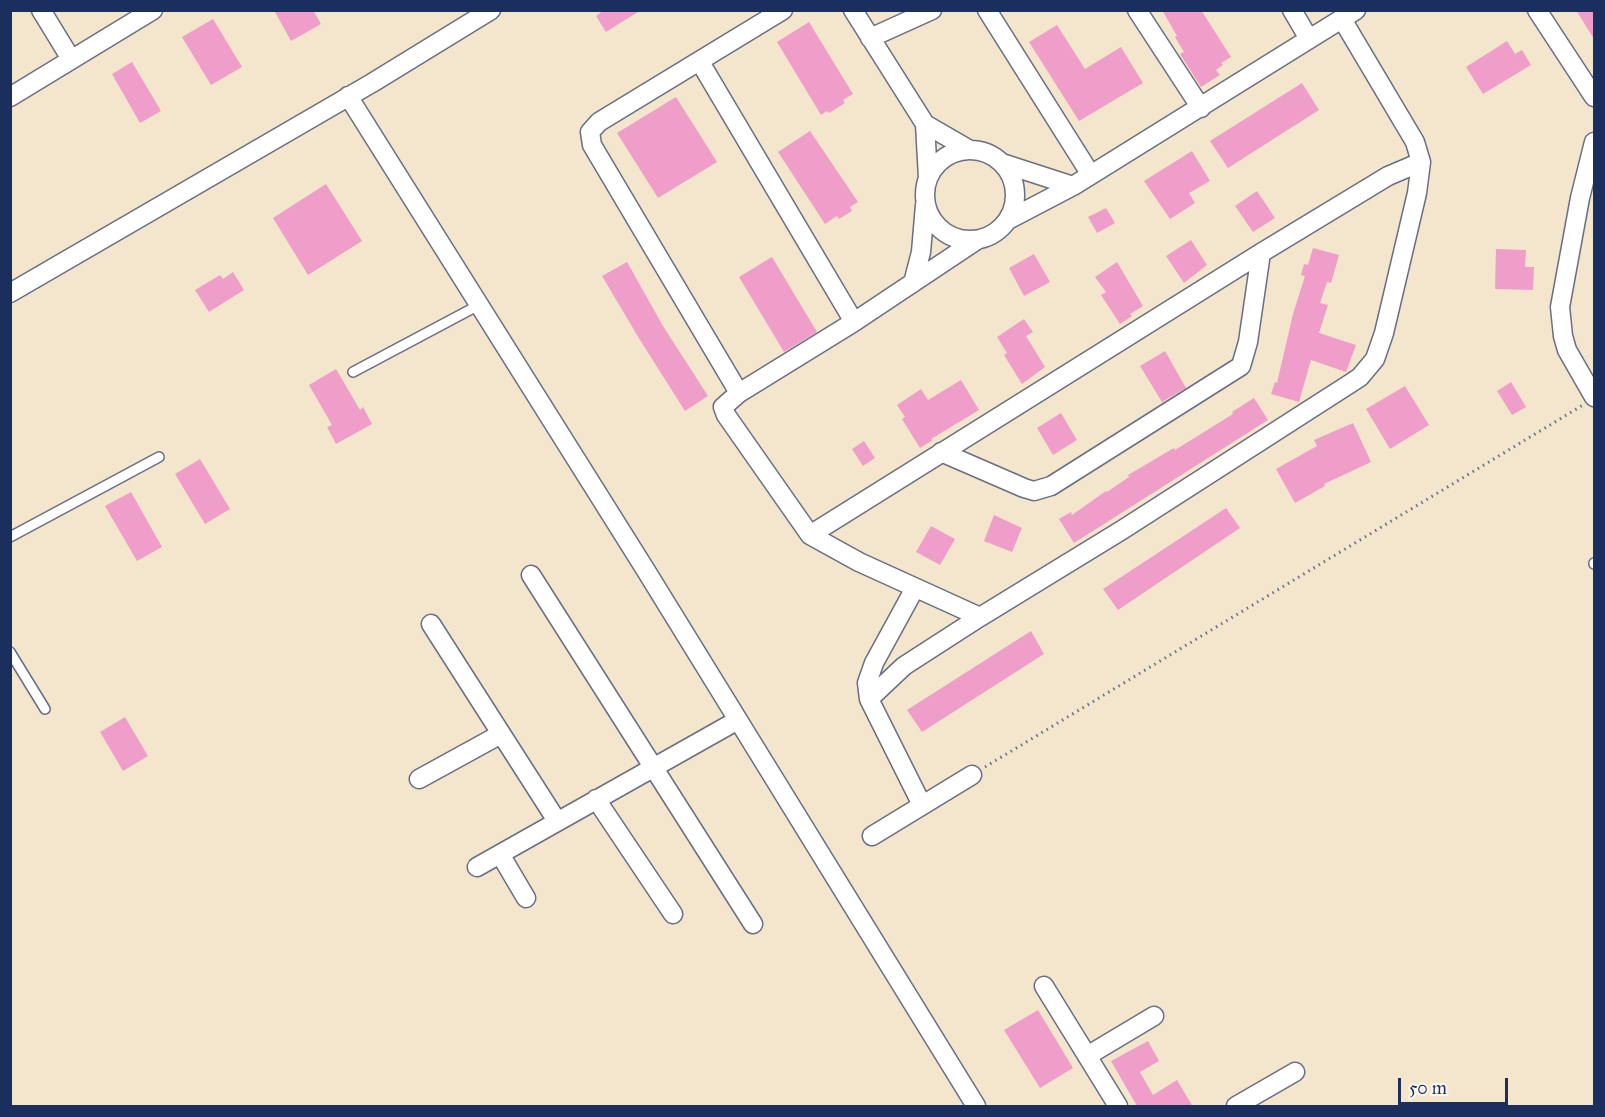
<!DOCTYPE html>
<html>
<head>
<meta charset="utf-8">
<style>
	body { margin:0 }
	#map { position:relative; width:1605px; height:1117px; overflow:hidden; background:#f3e6cc; font-family:"IM FELL Great Primer",serif }
	canvas { display:block }
	.frame { position:absolute; inset:0; border:12px solid #1b2f5e; pointer-events:none }
	.scale { position:absolute; left:1398px; top:1078px; width:110px; height:27px; box-sizing:border-box; border:3px solid #1b2f5e; border-top:0; padding-left:8px; font-size:18px; line-height:21px; white-space:nowrap; color:#1b2f5e; -webkit-text-stroke:4px #fbf7ec; paint-order:stroke }
</style>
</head>
<body>
<div id="map">
<canvas width="1605" height="1117"></canvas>
<div class="frame"></div>
<div class="scale">50 m</div>
</div>
<script>
const g = document.querySelector('canvas').getContext('2d');
g.lineJoin = 'round';
function paint(path, color) { g.fillStyle = color; g.fill(path, 'evenodd'); }
function trace(path, color, width, dash) { g.strokeStyle = color; g.lineWidth = width; g.lineCap = dash ? 'butt' : 'round'; g.setLineDash(dash || []); g.stroke(path); }
const building = new Path2D(`
	M274 10H313L321 24 291 41Z
	M604 10H641L606 32 596 16Z
	M1162 10H1201L1231 57 1221 63 1223 65 1216 70 1220 75 1201 87 1180 54 1184 52 1175 37 1177 36Z
	M1576 10H1594V39Z
	M213 19 242 67 211 85 182 37Z
	M809 22 853 94 843 100 845 103 829 113 827 111 821 115 777 42Z
	M1057 25 1085 69 1121 47 1143 83 1079 121 1029 42Z
	M1507 41 1515 54 1522 50 1531 65 1483 94 1466 67Z
	M132 62 161 111 140 123 112 74Z
	M1302 83 1319 110 1228 168 1210 141Z
	M676 97 717 162 658 198 617 133Z
	M810 131 858 202 850 207 852 211 839 219 837 216 825 224 778 152Z
	M1192 151 1210 181 1189 193 1195 203 1170 219 1144 181Z
	M326 184 362 241 308 275 273 218Z
	M1257 191 1275 218 1253 232 1235 206Z
	M1106 208 1115 223 1097 233 1088 217Z
	M1191 240 1207 265 1184 283 1166 256Z
	M1313 248 1339 255 1331 283 1327 282 1320 303 1328 305 1319 333 1356 345 1346 372 1311 360 1299 402 1271 394 1275 382 1277 383 1293 314 1305 276 1301 275 1304 264 1308 265Z
	M1496 249 1526 250 1525 267H1534L1533 290 1495 289Z
	M1034 254 1050 282 1024 296 1009 268Z
	M772 257 817 332 784 352 739 277Z
	M627 262 663 326 708 396 685 411 640 340 602 276Z
	M1117 262 1143 306 1130 314 1132 316 1120 324 1101 295 1106 292 1095 277Z
	M233 272 244 290 209 312 195 290 220 275 223 279Z
	M1024 319 1033 332 1026 336 1045 367 1022 384 1004 355 1007 353 997 337Z
	M1165 351 1186 388 1162 402 1140 366Z
	M336 369 360 410 363 407 372 424 336 444 327 427 332 425 309 385Z
	M961 380 979 410 931 439 933 440 920 448 902 419 905 417 897 405 921 389 928 400Z
	M1511 382 1526 407 1512 415 1497 391Z
	M1405 386 1429 425 1390 449 1366 409Z
	M1254 398 1268 420 1074 543 1059 519 1071 512 1072 515 1106 491 1107 492 1129 477 1128 475 1174 448 1175 450 1233 414 1232 412Z
	M1061 413 1077 440 1053 455 1037 428Z
	M1353 423 1371 462 1324 484 1325 486 1295 503 1276 469 1317 446 1314 440Z
	M864 441 875 458 863 466 852 449Z
	M200 459 230 509 205 524 175 474Z
	M131 492 162 547 137 561 105 506Z
	M1226 508 1240 528 1118 610 1103 589Z
	M994 515 1022 528 1012 552 984 541Z
	M931 526 955 539 940 565 916 552Z
	M1031 631 1044 654 922 732 907 710Z
	M125 717 148 756 123 771 100 732Z
	M1038 1010 1073 1068 1040 1088 1004 1030Z
	M1148 1041 1159 1061 1140 1072 1153 1095 1177 1080 1193 1107H1135L1137 1106 1111 1061Z`);
const path = new Path2D(`
	M985 767 1583 405`);
const lane = new Path2D(`
	M353 372 479 305
	M10 537 159 457
	M1594 564V563
	M10 652 45 709`);
const street = new Path2D(`
	M41 10 71 59
	M853 10 925 124 970 150
	M987 10 1091 175
	M1137 10 1201 108
	M1292 10 1309 39
	M1537 10 1594 97
	M870 38 932 10
	M700 62 854 322
	M348 96 645 569 976 1106
	M10 97 153 10
	M925 124 928 178
	M1594 142 1580 198 1560 307 1563 336 1567 350 1594 397
	M925 195a45 45 0 1 1 90 0a45 45 0 1 1-90 0Z
	M1002 163 1073 186
	M1008 220 1073 186 1356 10
	M977 240 854 322 739 393 723 407 726 415 810 535 859 562 980 617
	M913 283 921 252 925 205
	M10 293 372 83 491 10
	M739 393 592 145 590 132 599 122 783 10
	M941 452 1024 488 1034 491 1051 486 1241 366 1248 342 1261 253
	M810 535 1261 253 1388 176 1421 162
	M531 575 753 924
	M915 588 874 663 867 683 869 699 922 805
	M431 624 557 821
	M869 699 904 666 980 617 1122 530 1351 383 1360 377 1375 359 1384 333 1417 193 1421 162 1415 142 1342 19
	M419 779 501 734
	M596 799 673 914
	M872 836 972 775
	M500 854 526 898
	M477 867 738 720
	M1044 986 1118 1106
	M1087 1056 1154 1016
	M1236 1106 1295 1072`);
paint(building, '#ef9ec9');
trace(lane, '#676f84', 12);
trace(street, '#676f84', 21);
trace(path, '#676f84', 3, [1.5, 4.5]);
trace(lane, '#fff', 9);
trace(street, '#fff', 18);
</script>
</body>
</html>
